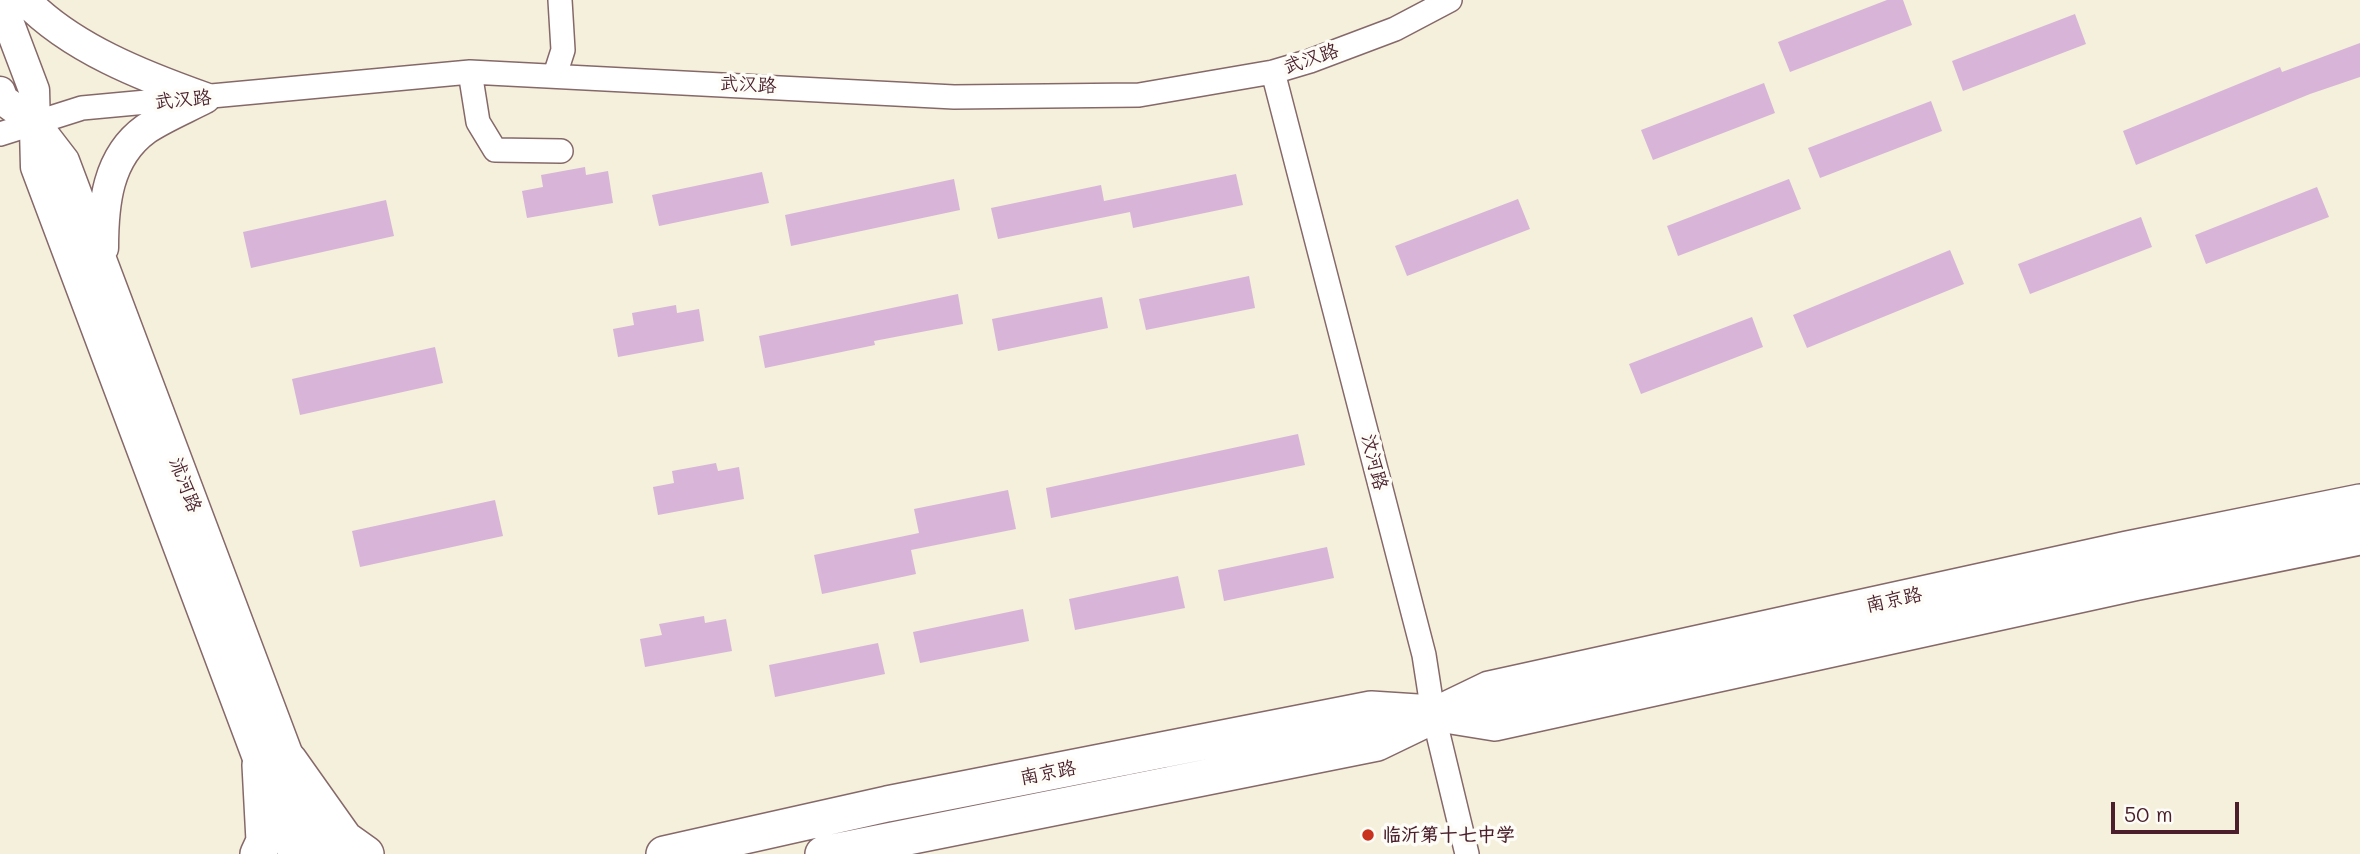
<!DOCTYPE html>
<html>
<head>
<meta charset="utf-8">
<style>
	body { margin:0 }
	#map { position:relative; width:2360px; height:854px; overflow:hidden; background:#f4f0dc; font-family:Mali,sans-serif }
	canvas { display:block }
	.scale { position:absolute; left:2111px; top:802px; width:128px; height:32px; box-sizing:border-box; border:4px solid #4a1f2b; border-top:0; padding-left:9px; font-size:21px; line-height:24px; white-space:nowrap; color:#4a1f2b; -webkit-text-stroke:5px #fdfcf7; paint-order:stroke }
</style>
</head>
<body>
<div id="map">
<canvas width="2360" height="854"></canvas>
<div class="scale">50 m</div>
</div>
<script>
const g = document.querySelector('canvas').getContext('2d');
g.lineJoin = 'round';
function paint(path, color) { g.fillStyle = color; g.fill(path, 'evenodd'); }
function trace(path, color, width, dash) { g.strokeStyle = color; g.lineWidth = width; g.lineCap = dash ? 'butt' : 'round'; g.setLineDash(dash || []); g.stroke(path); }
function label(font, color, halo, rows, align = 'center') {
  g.font = font + ' Mali,"LXGW WenKai TC",sans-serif'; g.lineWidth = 7; g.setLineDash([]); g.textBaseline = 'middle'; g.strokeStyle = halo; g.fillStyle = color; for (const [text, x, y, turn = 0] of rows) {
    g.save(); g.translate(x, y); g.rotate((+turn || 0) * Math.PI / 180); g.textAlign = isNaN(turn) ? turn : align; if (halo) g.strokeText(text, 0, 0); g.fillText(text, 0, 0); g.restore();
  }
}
const building = new Path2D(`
	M1887 0H1903L1912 25 1790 72 1778 42Z
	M2075 14 2086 44 1963 91 1952 61Z
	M2360 43V77L2310 94 2136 165 2123 131 2280 67 2282 72Z
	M1764 83 1775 113 1653 160 1641 130Z
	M1931 101 1942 131 1820 178 1808 148Z
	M585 167 586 175 608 171 613 203 527 218 522 191 543 187 541 175Z
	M762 172 769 203 659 226 652 195Z
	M1236 174 1243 205 1133 228 1130 212 998 239 991 208 1101 185 1104 201Z
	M954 179 960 210 791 246 785 215Z
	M1789 179 1801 209 1678 256 1667 226Z
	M2317 187 2329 217 2206 264 2195 235Z
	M1518 199 1530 229 1407 276 1395 246Z
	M386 200 394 236 251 268 243 232Z
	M2141 217 2152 247 2030 294 2018 264Z
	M1950 250 1964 284 1807 348 1793 315Z
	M1249 276 1255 308 1146 330 1139 299Z
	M958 294 963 324 874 341 875 345 765 368 759 336Z
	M1102 297 1108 328 998 351 992 319Z
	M676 305 677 313 699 309 704 341 618 357 613 329 634 325 632 313Z
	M1752 317 1763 347 1641 394 1629 364Z
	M435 347 443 383 300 415 292 379Z
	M1298 434 1305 465 1051 518 1046 488Z
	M716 463 718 471 739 467 744 499 658 515 653 487 674 483 672 471Z
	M1008 490 1016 529 911 550 916 574 822 594 814 555 919 533 914 509Z
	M495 500 503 536 360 567 352 531Z
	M1327 547 1334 578 1224 601 1218 570Z
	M1178 576 1185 608 1075 630 1069 599Z
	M1023 609 1029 641 920 663 913 632Z
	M704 616 705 623 726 619 732 651 645 667 640 639 662 635 659 624Z
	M878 643 885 674 775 697 769 665Z`);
const minor = new Path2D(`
	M470 72 478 122 495 150 561 151
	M1273 72 1424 655 1433 713 1467 854
	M555 75 563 50 560 0
	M0 134 82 108 470 72 954 97 1139 95 1273 72 1310 61 1395 29 1450 0`);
const major = new Path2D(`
	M0 0 34 90 36 167 294 854
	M25 0C71 48 143 76 205 98
	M0 92 3 100 34 122 64 161 325 854
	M103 248C103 205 107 157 146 129 164 117 186 108 205 98`);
const highway = new Path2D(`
	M289 760 345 839 366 854
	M258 854 264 841 260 765
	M664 854 887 804 1371 709 1433 713 1495 723 2134 583 2360 537
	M823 854 1377 743 1489 689 2127 549 2360 502`);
const markers = [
	[1368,835,7,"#c8321e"]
];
const streetNames = [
	["武汉路",1311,59,-19],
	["武汉路",748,85,3],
	["武汉路",183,100,-5],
	["汶河路",1374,462,76],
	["沭河路",185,485,69],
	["南京路",1894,600,-12],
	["南京路",1048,773,-11]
];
const poiNames = [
	["临沂第十七中学",1382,835]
];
paint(building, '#d7b4d8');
trace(minor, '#866869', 26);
trace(major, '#866869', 33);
trace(highway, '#866869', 38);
trace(minor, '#fff', 23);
trace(major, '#fff', 30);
trace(highway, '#fff', 35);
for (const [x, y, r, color] of markers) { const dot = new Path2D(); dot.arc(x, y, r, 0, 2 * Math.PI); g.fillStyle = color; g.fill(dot); trace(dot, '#fdfcf7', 2.5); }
label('19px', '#4a1f2b', '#fdfcf7', streetNames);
label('bold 19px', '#4a1f2b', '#fdfcf7', poiNames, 'left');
</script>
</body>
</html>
